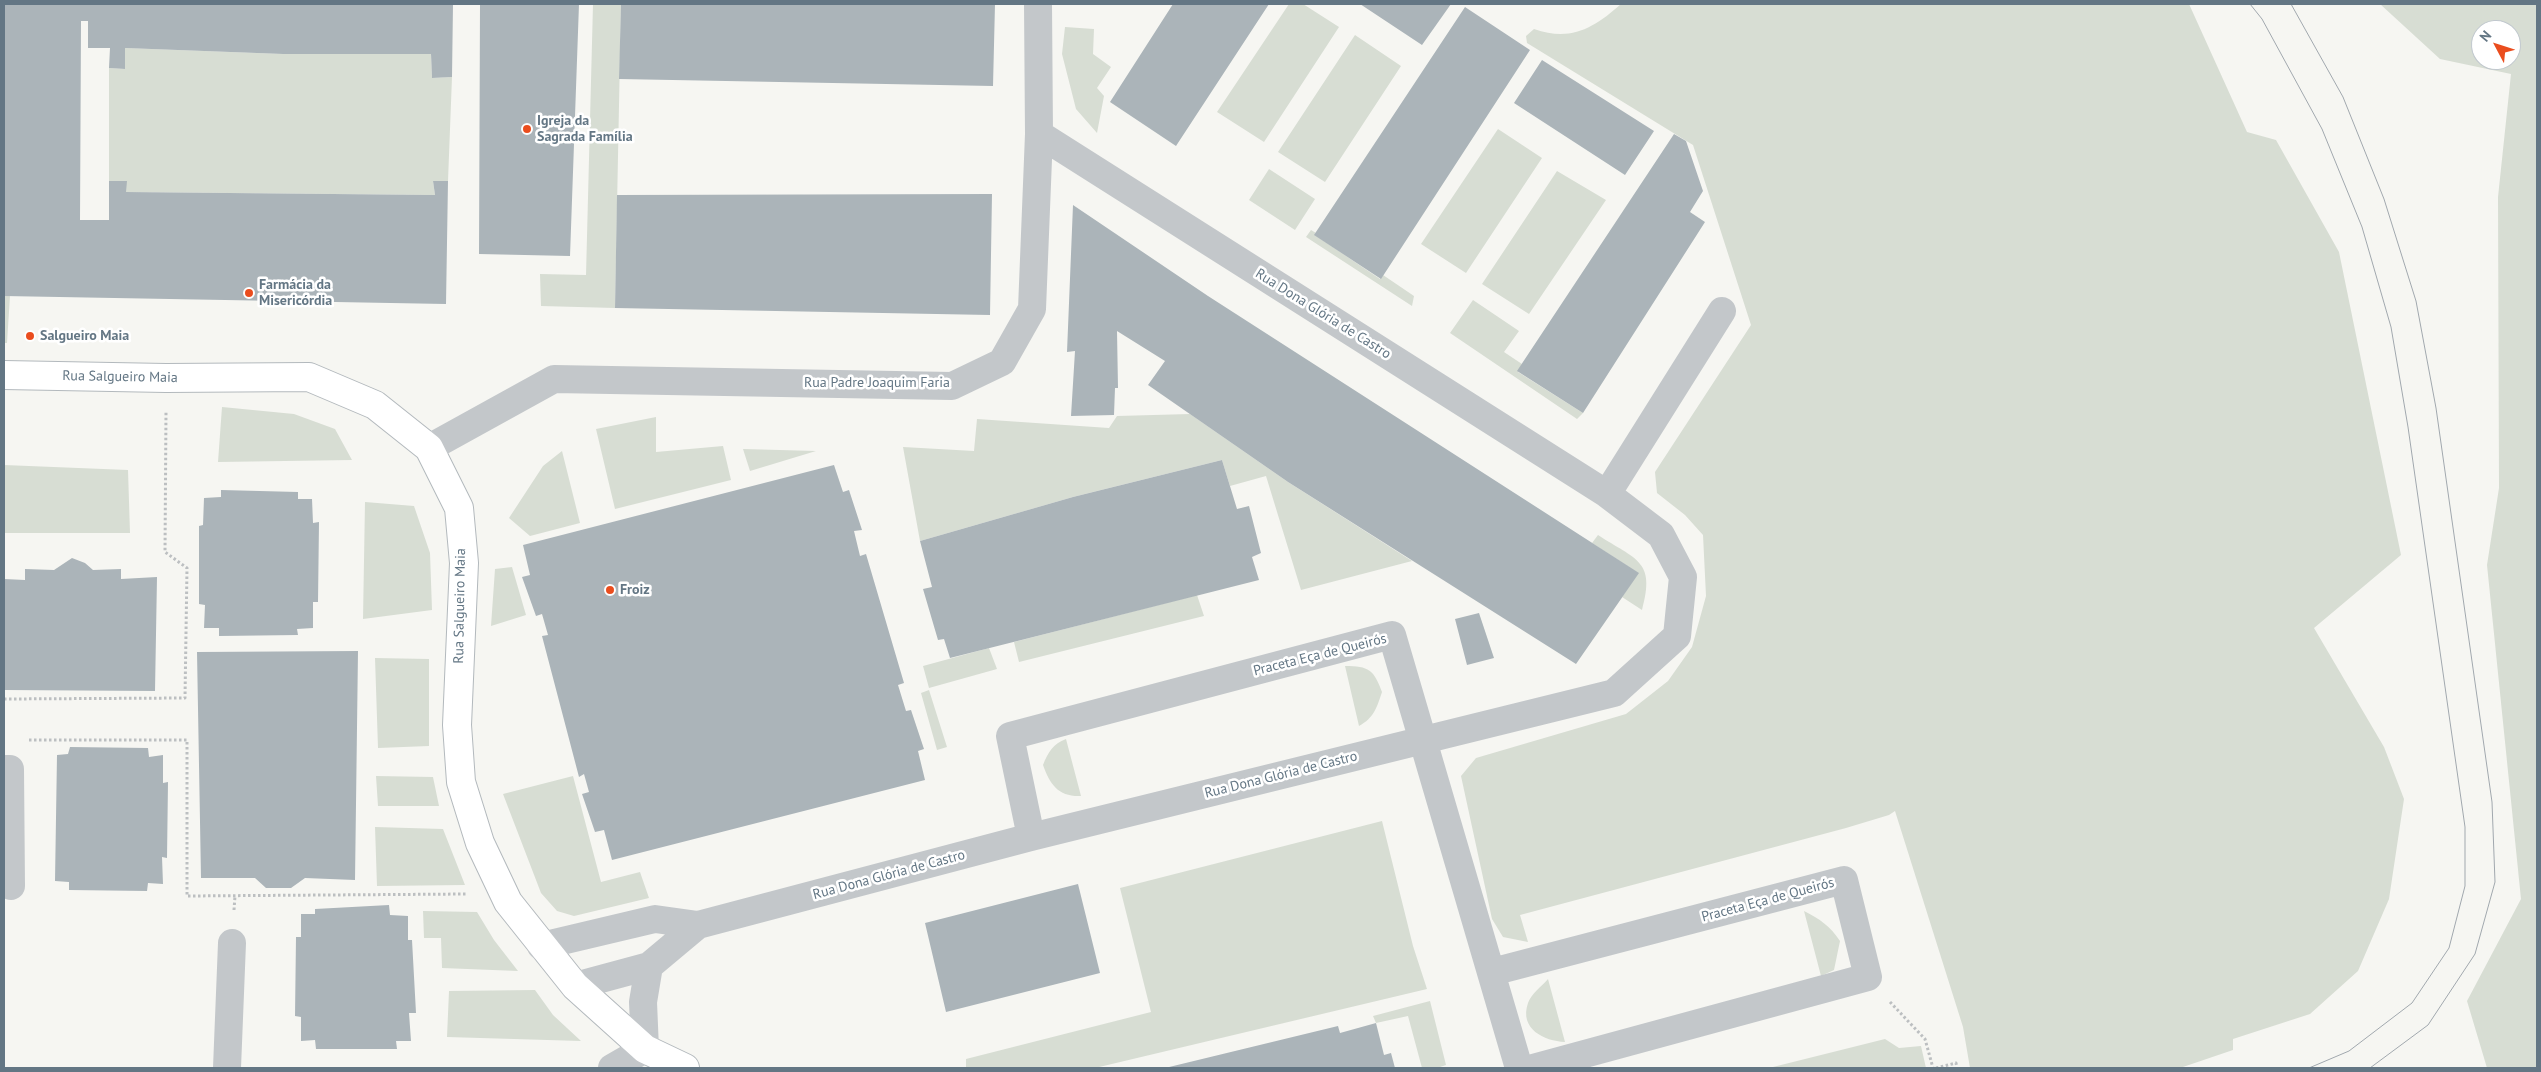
<!DOCTYPE html>
<html>
<head>
<meta charset="utf-8">
<style>
	body { margin:0 }
	#map { position:relative; width:2541px; height:1072px; overflow:hidden; background:#f6f6f2; font-family:"PT Sans",sans-serif }
	canvas { display:block }
	.frame { position:absolute; inset:0; border:5px solid #637684; pointer-events:none }
	.north { position:absolute; left:2471px; top:20px; width:50px; height:50px; box-sizing:border-box; background:#fff; border:1px solid #c1c8ce; border-radius:50%; rotate:310deg; font-size:14px; font-weight:700; line-height:20px; text-align:center; color:#637684 }
	.north::after { content:''; display:block; margin:auto; width:18px; height:22px; background:#ea4d1e; clip-path:polygon(50% 0,100% 100%,50% 72%,0 100%) }
</style>
</head>
<body>
<div id="map">
<canvas width="2541" height="1072"></canvas>
<div class="frame"></div>
<div class="north">N</div>
</div>
<script>
const g = document.querySelector('canvas').getContext('2d');
g.lineJoin = 'round';
function paint(path, color) { g.fillStyle = color; g.fill(path, 'evenodd'); }
function trace(path, color, width, dash) { g.strokeStyle = color; g.lineWidth = width; g.lineCap = dash ? 'butt' : 'round'; g.setLineDash(dash || []); g.stroke(path); }
function label(font, color, halo, rows, align = 'center') {
  g.font = font + ' "PT Sans",sans-serif'; g.lineWidth = 5; g.setLineDash([]); g.textBaseline = 'middle'; g.strokeStyle = halo; g.fillStyle = color; for (const [text, x, y, turn = 0] of rows) {
    g.save(); g.translate(x, y); g.rotate((+turn || 0) * Math.PI / 180); g.textAlign = isNaN(turn) ? turn : align; if (halo) g.strokeText(text, 0, 0); g.fillText(text, 0, 0); g.restore();
  }
}
const green = new Path2D(`
	M593 4H621L615 308 541 306 540 274 586 275Z
	M1289 4H1303L1339 27 1264 142 1217 112Z
	M1621 4H2189L2247 132 2276 140 2339 252 2401 555 2314 628 2384 747 2404 799 2389 899 2358 971 2310 1014 2233 1039V1050L2180 1068H1970L1963 1027 1895 811 1889 815 1846 828 1520 915 1528 942 1503 937 1492 919 1461 776 1476 758 1626 714 1668 681 1692 647 1706 596 1703 535 1685 515 1657 493 1655 472 1751 325 1693 145 1527 43 1526 36 1534 29C1571 42 1594 28 1621 4Z
	M2380 4H2537V1068H2487L2467 1001 2521 899 2487 565 2499 488 2498 197 2511 74 2440 59ZM2481 30H2511V60H2481Z
	M1065 27 1094 29 1093 54 1111 67 1097 88 1104 96 1097 133 1076 109 1062 54Z
	M1355 35 1401 66 1325 182 1278 152Z
	M125 48 283 54H431L432 78 452 77 448 181H433L435 195 126 192V181H109V68L125 69Z
	M1498 129 1542 158 1466 273 1421 244Z
	M1269 169 1315 199 1295 230 1249 200Z
	M1557 171 1606 200 1529 314 1482 284Z
	M1311 230 1316 233 1315 235 1380 279 1383 275 1414 296 1412 306 1306 237Z
	M4 296H10L7 343H4Z
	M1473 300 1519 331 1504 352 1522 364 1518 372 1583 413 1577 419 1450 333Z
	M222 407 294 414 335 429 352 460 218 462Z
	M1190 414 1288 482 1412 561 1301 590 1266 476 1230 486 1222 460 1073 497 920 541 903 447 974 451 977 419 1109 428 1117 416Z
	M656 417V452L723 446 731 480 615 509 596 429Z
	M743 449 816 451 750 471Z
	M562 451 580 523 530 536 509 518 543 466Z
	M4 465 128 470 130 533H4Z
	M365 502 414 506 430 553 432 610 363 619Z
	M1598 535C1636 560 1656 560 1642 610L1622 597 1638 573 1592 543Z
	M512 567 526 615 491 626 495 569Z
	M1197 595 1204 616 1019 662 1014 642Z
	M989 648 997 669 929 688 923 666Z
	M375 658 429 659V746L378 748Z
	M1345 666C1369 666 1374 670 1382 692 1377 707 1374 718 1359 726Z
	M929 690 947 747 937 750 921 693Z
	M1066 739 1081 796C1059 797 1050 785 1043 765 1048 752 1053 744 1066 739Z
	M376 776 433 777 439 806H378Z
	M573 776 601 882 640 872 649 898 574 916 557 911 541 893 503 794Z
	M1382 821 1413 946 1427 989 1095 1068H966V1059L1151 1012 1120 888Z
	M375 827 443 829 465 885 377 886Z
	M423 911 477 912 494 940 518 971 442 968 441 938H424Z
	M1804 911C1820 919 1830 926 1840 941L1834 970 1821 976Z
	M1548 979 1565 1042C1544 1041 1519 1029 1528 1003 1531 994 1542 986 1548 979Z
	M535 990 553 1015 581 1041 447 1037 449 991Z
	M1430 1001 1446 1065 1437 1068H1422L1408 1016 1376 1023 1373 1016Z
	M1885 1039 1899 1048 1921 1046 1926 1068H1769Z`);
const building = new Path2D(`
	M4 4H453L452 77 432 78 431 54H283L125 48V69L109 68 110 48H88V21H81L80 220H109V181H127L126 192 435 195 433 181H448L446 304 4 296Z
	M480 4H579L570 256 479 254Z
	M621 4H995L993 86 619 79Z
	M1173 4H1269L1176 146 1110 102Z
	M1360 4H1451L1422 45Z
	M1465 7 1530 50 1381 279 1314 235Z
	M1542 60 1654 131 1625 175 1514 103Z
	M1674 134 1686 141 1703 191 1690 212 1705 222 1583 413 1517 371Z
	M992 194 990 315 615 308 617 195Z
	M1073 205 1208 296 1639 573 1576 664 1288 482 1148 385 1165 361 1117 331 1118 388H1115L1114 415 1071 416 1075 351 1067 352Z
	M1222 460 1237 509 1249 506 1261 553 1252 557 1259 580 950 658 944 639 938 640 923 589 932 587 920 541 1073 497Z
	M834 465 843 492 849 490 862 530 854 531 860 556 866 554 904 683 898 685 906 711 911 710 924 749 918 751 925 780 612 860 604 830 595 832 582 794 589 792 584 774 579 777 542 636 548 635 542 614 536 616 522 577 530 575 523 545Z
	M221 490 298 492V499H312L313 523 319 522 318 602H313V628L297 629 298 635 219 636V628H204L205 605 199 604V526L203 525 204 498 221 497Z
	M72 558 85 563 93 570 121 569V579L157 577 155 691 4 690V579L25 580V569L54 570Z
	M1479 613 1494 658 1467 665 1455 619Z
	M358 651 355 880 305 878 291 888H266L255 878H201L197 652Z
	M70 747 148 748 149 757 163 755V783L168 782 167 858 162 857 163 884 148 883 147 891 69 890V882L55 881 57 755 68 754Z
	M1078 884 1100 973 946 1012 925 923Z
	M389 905 390 915 408 916V940H412L416 1013H409L411 1041H396L397 1049H316L315 1040 301 1041V1017L295 1016 296 937H301V914H315V909Z
	M1376 1023 1384 1055 1391 1053 1395 1068H1165L1338 1026 1340 1033Z`);
const path = new Path2D(`
	M4 699 185 698 187 568 165 552 166 411
	M29 740H187V896L467 894
	M234 910 235 896
	M1890 1002 1925 1039 1933 1068
	M1936 1068 1956 1063 1957 1068`);
const street = new Path2D(`
	M429 448 554 379 952 386 1002 362 1032 309 1039 134 1038 4
	M1607 494 1722 311
	M4 769H10L11 886
	M1031 837 1010 736 1392 635 1519 1068
	M541 946 655 919 698 925 1031 837 1614 693 1677 636 1683 577 1661 535 1607 494 1039 134
	M1492 972 1844 880 1868 977 1533 1068
	M575 986 649 966
	M227 1068 232 943
	M612 1068 645 1049 643 1002 649 966 698 925`);
const secondary = new Path2D(`
	M4 375 166 378 309 377 375 405 429 448 459 508 464 563 457 725 461 782 480 843 508 902 575 986 645 1049 685 1068`);
const tram = new Path2D(`
	M2250 4 2262 19 2322 129 2362 227 2391 327 2408 427 2465 827V886L2449 948 2412 1003 2349 1051 2309 1068
	M2291 4 2343 97 2384 199 2416 301 2436 408 2492 802 2495 882 2475 954 2428 1025 2370 1068`);
const markers = [
	[527,129,5,"#ea4d1e"],
	[249,293,5,"#ea4d1e"],
	[30,336,5,"#ea4d1e"],
	[610,590,5,"#ea4d1e"]
];
const poiNames = [
	["Igreja da",537,121],
	["Sagrada Família",537,137],
	["Farmácia da",259,285],
	["Misericórdia",259,301],
	["Salgueiro Maia",40,336],
	["Froiz",620,590]
];
const streetNames = [
	["Rua Dona Glória de Castro",1323,314,32],
	["Rua Salgueiro Maia",120,377,1],
	["Rua Padre Joaquim Faria",877,383],
	["Rua Salgueiro Maia",460,606,-89],
	["Praceta Eça de Queirós",1320,655,-14],
	["Rua Dona Glória de Castro",1281,775,-14],
	["Rua Dona Glória de Castro",889,875,-15],
	["Praceta Eça de Queirós",1768,900,-15]
];
paint(green, '#d7ddd3');
paint(building, '#abb4b9');
trace(secondary, '#b3b9bd', 30);
trace(path, '#bcbfc1', 3, [2.5, 2.5]);
trace(street, '#c3c7ca', 28);
trace(secondary, '#fff', 28);
trace(tram, '#a1a8ae', 1);
for (const [x, y, r, color] of markers) { const dot = new Path2D(); dot.arc(x, y, r, 0, 2 * Math.PI); g.fillStyle = color; g.fill(dot); trace(dot, '#fff', 2); }
label('bold 14px', '#637684', '#fff', poiNames, 'left');
label('14px', '#637684', '#fff', streetNames);
</script>
</body>
</html>
